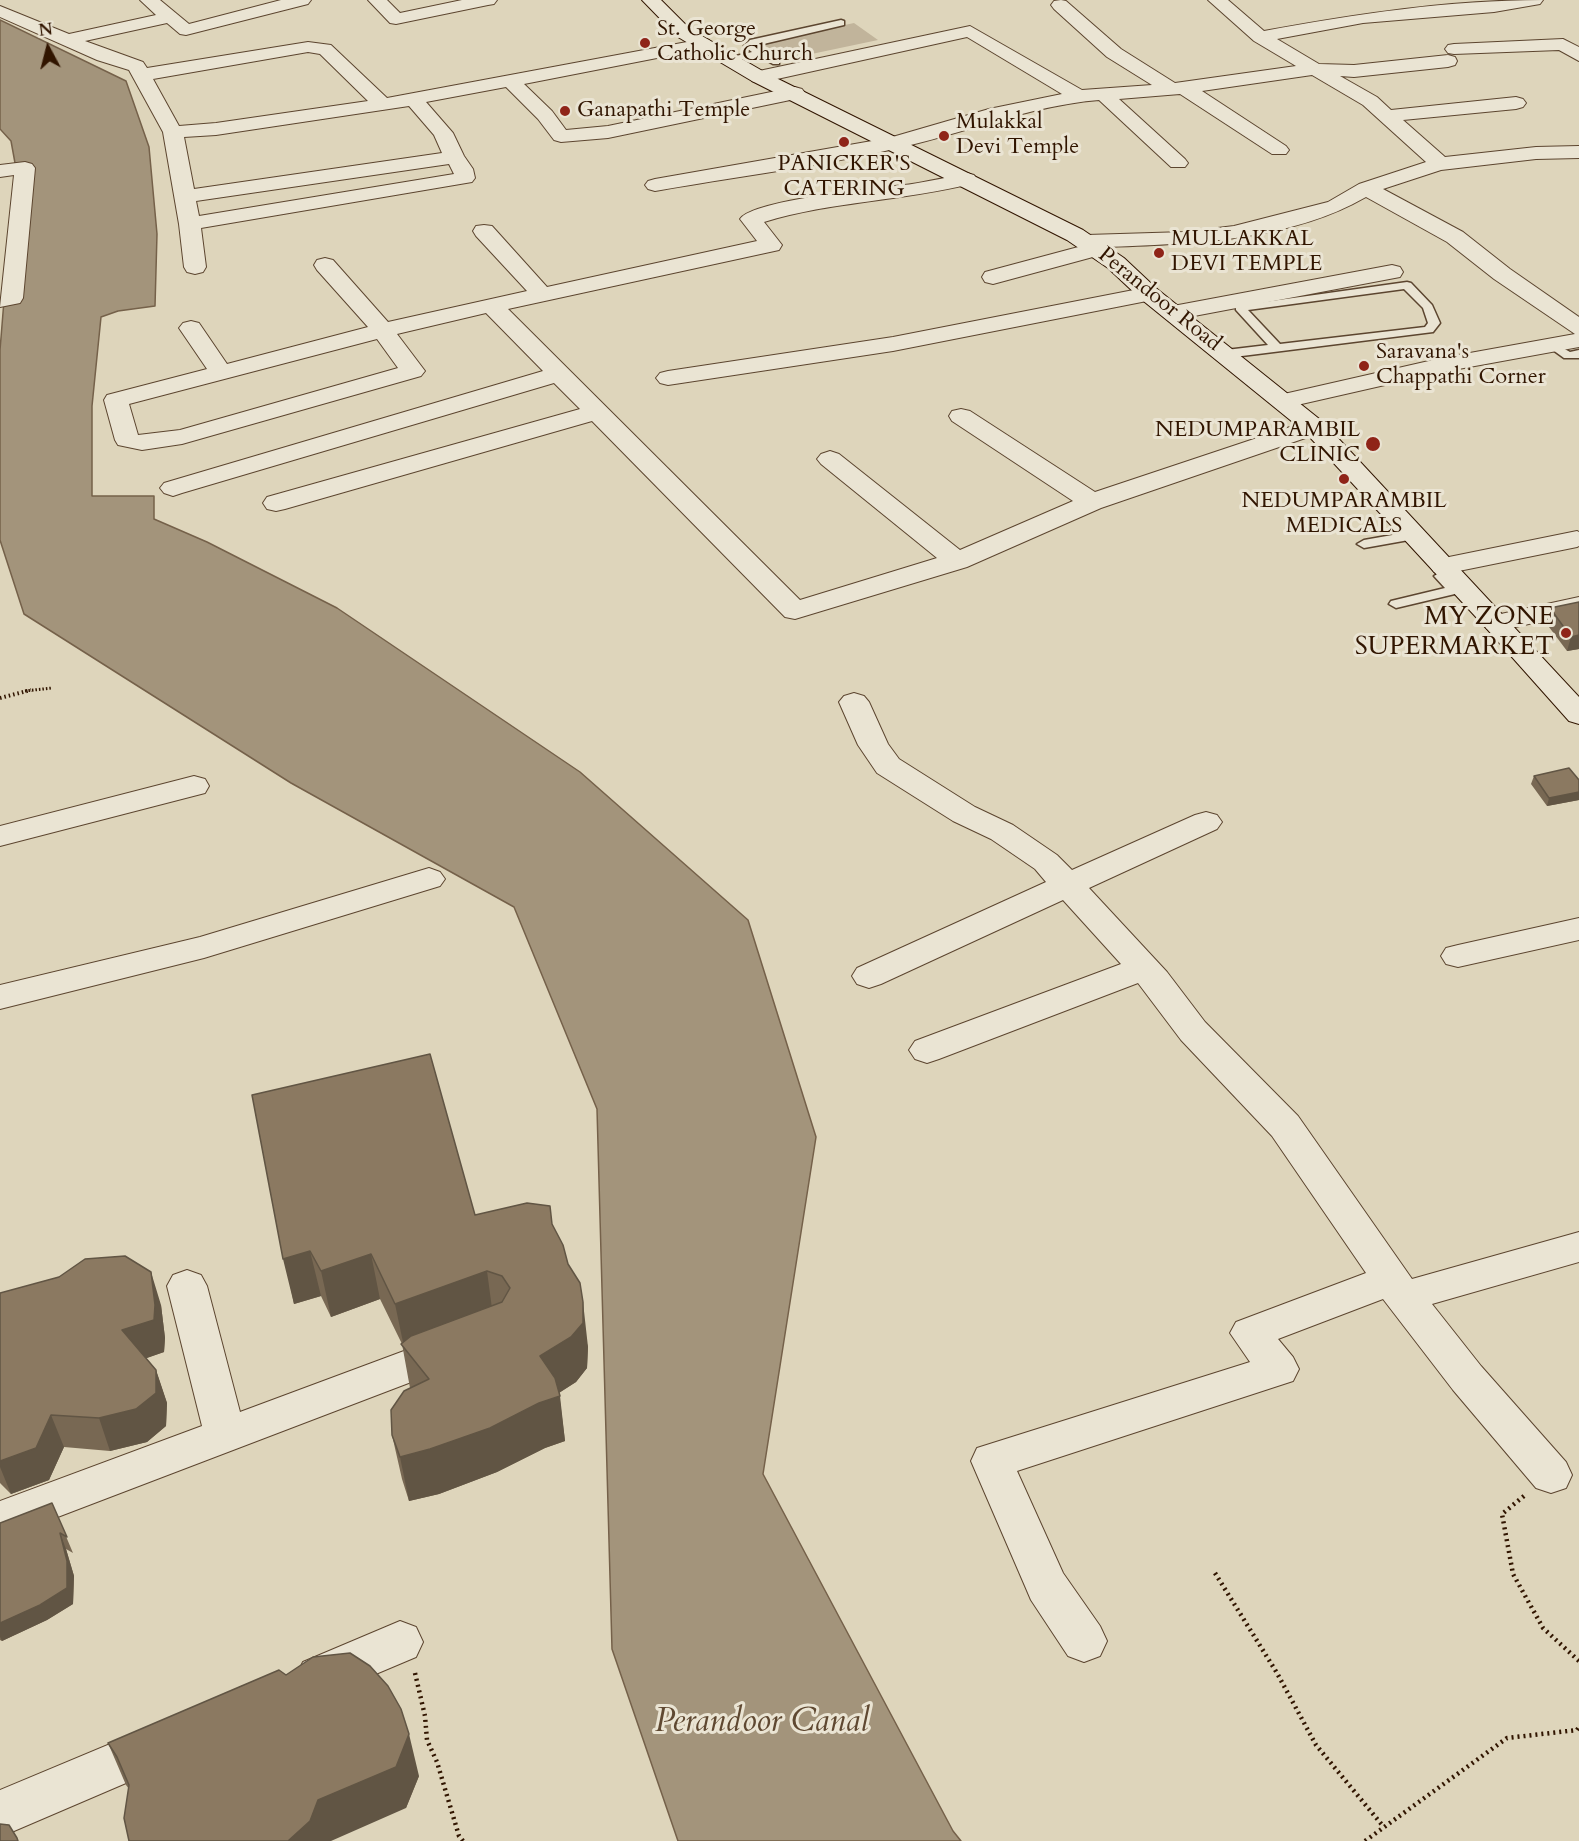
<!DOCTYPE html>
<html>
<head>
<meta charset="utf-8">
<style>
	body { margin:0 }
	#map { position:relative; width:1579px; height:1841px; overflow:hidden; background:#ded5bb; font-family:Cardo,serif }
	canvas { display:block }
	.north { position:absolute; left:18px; top:18px; width:60px; height:60px; -webkit-text-stroke:4px #eae4d3; paint-order:stroke; rotate:353deg; font-size:16px; font-weight:700; line-height:24px; text-align:center; color:#311500 }
	.north::after { content:''; display:block; margin:auto; width:21px; height:27px; background:#311500; clip-path:polygon(50% 0,100% 100%,50% 72%,0 100%) }
</style>
</head>
<body>
<div id="map">
<canvas width="1579" height="1841"></canvas>
<div class="north">N</div>
</div>
<script>
const g = document.querySelector('canvas').getContext('2d');
g.lineJoin = 'round';
function paint(path, color) { g.fillStyle = color; g.fill(path, 'evenodd'); }
function trace(path, color, width, dash) { g.strokeStyle = color; g.lineWidth = width; g.lineCap = dash ? 'butt' : 'round'; g.setLineDash(dash || []); g.stroke(path); }
function label(font, color, halo, rows, align = 'center') {
  g.font = font + ' Cardo,serif'; g.lineWidth = 6; g.setLineDash([]); g.textBaseline = 'middle'; g.strokeStyle = halo; g.fillStyle = color; for (const [text, x, y, turn = 0] of rows) {
    g.save(); g.translate(x, y); g.rotate((+turn || 0) * Math.PI / 180); g.textAlign = isNaN(turn) ? turn : align; if (halo) g.strokeText(text, 0, 0); g.fillText(text, 0, 0); g.restore();
  }
}
const green = new Path2D(`
	M854 23 878 40 783 60 762 43Z`);
const water = new Path2D(`
	M0 20 126 81 149 147 157 234 155 306 118 311 101 317 92 406V496H154V519L207 542 337 608 580 772 748 920 816 1137 763 1474 953 1831 961 1841H678L612 1649 597 1109 514 907 291 783 24 614 0 540V350L5 288 19 185 11 141 0 129Z`);
const pathFar2 = new Path2D(`
	M25 691 52 688`);
const pathFar1 = new Path2D(`
	M0 698 31 690`);
const path = new Path2D(`
	M1524 1496 1502 1514 1513 1574 1543 1628 1579 1661
	M1215 1573 1277 1673 1316 1745 1383 1826
	M415 1673 425 1716 427 1740 437 1762 459 1836 463 1841
	M1365 1841 1507 1738 1577 1730 1579 1727`);
const lane = new Path2D(`
	M841 20 844 21V25L755 46 779 60V64H773L759 56 729 62 724 59 752 52 744 46 750 40Z
	M1407 282 1411 283 1432 305 1440 323 1433 332 1226 358 1220 354 1226 350 1268 345 1236 310V306ZM1404 289 1423 308 1428 323 1425 327 1280 344 1248 310Z
	M1552 342 1570 352 1579 350V358H1564L1546 345Z
	M1415 531 1422 535 1420 538 1364 548 1357 544 1364 540Z
	M1441 572C1449 574 1456 583 1461 590L1459 593 1396 608 1389 604 1391 601 1445 588 1434 576Z`);
const street = new Path2D(`
	M140 0H160L189 24 281 0H311L308 4 186 35 180 34 167 23 85 41 143 62 147 68 308 42 331 45 387 98 703 39 709 40 712 44 709 48 703 49 524 84 552 111 566 130 608 126 795 87 802 89 805 93 802 97 795 99 608 138 561 142 554 140 538 119 506 87 426 102 453 133 464 156 473 169 475 178 472 182 201 228 206 267 203 272 195 274 187 272 184 267 179 224 163 132 129 70 97 60 0 17V6L69 34 156 15ZM308 52 320 54 368 101 216 123 179 126 153 79ZM409 106 434 135 442 153 194 189 184 137 216 135ZM449 164 454 174 199 216 196 201Z
	M368 0H387L400 13 462 0H497L494 4 488 5 396 24 390 23Z
	M1061 0 1066 1 1121 49 1175 83 1296 66 1254 41 1208 0H1228L1264 31C1356 14 1449 0 1543 0L1540 4 1494 12 1363 23 1277 39 1319 64 1354 65 1448 55 1455 57 1457 61 1455 65 1448 67 1354 77 1340 76 1377 97 1391 110 1516 97 1523 99 1526 103 1523 107 1516 109 1403 120 1445 157 1536 147 1579 146V158L1536 159 1441 170 1383 189 1463 232 1510 269 1579 317V347L1442 372 1284 408 1275 406 1272 401 1275 396 1284 394 1442 358 1575 334 1494 279 1447 242 1366 197C1290 241 1191 244 1105 247L1107 249 1104 254 993 284 985 282 982 277 985 272 1082 246 1076 241 1079 236 1087 235 1185 232 1234 226 1328 202 1359 184 1426 162 1363 105 1312 75 1202 91 1286 146 1289 150 1286 154H1272L1180 94 1119 99 1185 159 1188 163 1185 167H1171L1099 100C1028 106 963 134 894 149 816 167 734 177 655 191L648 189 645 185 648 181 655 179 889 138 989 109 1062 94 967 37 759 83 752 81 750 77 752 73 759 71 970 26 1082 90 1152 85 1107 57 1054 9 1051 5 1054 1Z
	M1563 39 1579 47V61L1559 50 1454 54 1448 53 1445 49 1448 45 1454 44Z
	M25 162 32 164 35 168 23 298 20 303 0 307 14 175 0 177V165Z
	M967 173 974 175 977 179 974 183C905 201 832 201 764 222L782 245 779 250 508 309 800 600 937 558 821 464 817 459 821 454 830 451 839 454 960 550 1073 501 952 421 949 416 952 411 961 409 970 411 1095 492 1305 422 1314 420 1323 422 1326 427 1323 432 1101 508 967 567 795 619 785 617 592 421 285 509 276 511 267 509 263 503 267 497 580 409 554 383 182 493 173 496 164 493 160 488 164 483 543 371 486 313 397 334 425 371 421 376 182 444 142 450 118 445 115 440 104 400 107 395 207 369 179 328 183 323 191 321 199 323 227 364 368 327 317 270 314 265 317 260 325 258 333 260 388 322 527 291 476 236 473 231 476 226 484 225 492 226 547 287 757 241 740 219C754 199 883 188 912 184 931 181 949 177 967 173ZM377 339 398 368 180 430 138 435 129 404Z
	M1392 265 1400 267 1403 272 1400 277 1173 320 1165 318 1162 313 1165 308 1173 306Z
	M1149 287 1157 289 1160 294 1157 299 893 351 668 385 660 383 656 378 660 373 668 371 893 337Z
	M1577 531 1579 532V546L1577 547 1444 574 1434 572 1430 566 1434 560 1444 558Z
	M1579 597V613L1497 631 1487 629 1483 623 1487 617Z
	M854 693 864 696 869 702 888 744 899 759 975 807 1013 825 1057 855 1072 870 1195 815 1206 812 1217 815 1222 822 1217 829 1089 888 1167 972 1205 1022 1298 1116 1412 1279 1579 1232V1262L1432 1304 1481 1366 1566 1462 1572 1475 1566 1488 1551 1493 1536 1488 1453 1390 1383 1299 1278 1339 1293 1357 1299 1369 1293 1381 1017 1471 1063 1573 1100 1626 1107 1641 1100 1656 1084 1662 1068 1656 1031 1600 1025 1586 971 1461 977 1448 1250 1362 1230 1333 1236 1322 1366 1273 1272 1136 1181 1040 1138 983 939 1059 927 1063 915 1059 909 1050 915 1041 1121 964 1063 900 881 984 869 988 857 984 852 976 857 968 1046 882 1035 869 991 839 953 821 877 773 858 745 839 702 844 696Z
	M194 776 205 779 209 786 205 793 0 846V826Z
	M429 868 440 872 445 879 440 886 204 958 0 1009V985L200 937Z
	M1579 918V940L1458 967 1446 964 1441 956 1446 948 1458 945Z
	M187 1270 201 1275 207 1286 240 1412 447 1335 461 1339 467 1351 461 1363 0 1539V1501L202 1426 167 1286 173 1275Z
	M400 1621 416 1627 423 1642 416 1657 319 1698 303 1692 296 1677 303 1662Z
	M158 1724 175 1730 181 1746 175 1762 0 1837V1790Z`);
const secondary = new Path2D(`
	M642 0H661L690 29 766 73 1083 230 1124 258 1157 289 1323 422 1579 697V724L1569 721 1487 629 1305 432 1141 299 1108 268 1067 240 752 81 678 37Z`);
const wall = new Path2D(`
	M1579 602V649L1567 651 1546 623 1550 608Z
	M1534 776 1579 780V800L1547 806 1531 784Z
	M252 1095 475 1215 552 1224 588 1347 587 1368 576 1382 559 1393 565 1441 545 1448 497 1472 439 1494 409 1501 402 1479 392 1435 410 1388 402 1344 380 1299 331 1317 321 1296 294 1304Z
	M0 1293 161 1305 165 1338 164 1352 146 1358 156 1370 167 1403 166 1426 147 1442 110 1451 64 1447 49 1480 11 1494 0 1483Z
	M52 1503 73 1553 66 1549 74 1576 73 1604 47 1620 2 1641 0 1640V1523Z
	M108 1743 419 1776 406 1808 129 1789 126 1785Z`);
const shadedWall = new Path2D(`
	M1579 635V649L1567 651 1571 637Z
	M1579 792V800L1547 806 1549 798Z
	M310 1251 321 1296 294 1304 283 1259Z
	M371 1254 380 1299 331 1317 321 1271Z
	M487 1271 493 1316 404 1347 395 1304Z
	M151 1272 161 1305 165 1338 164 1352 133 1363 122 1330Z
	M583 1302 588 1347 587 1368 576 1382 546 1401 540 1356Z
	M156 1370 167 1403 166 1426 147 1442 110 1451 99 1418Z
	M560 1396 565 1441 545 1448 497 1472 439 1494 409 1501 400 1457 539 1403Z
	M51 1415 64 1447 49 1480 11 1494 0 1467V1461Z
	M60 1533 66 1549 74 1576 73 1604 47 1620 2 1641 0 1637V1623Z
	M409 1734 419 1776 406 1808 331 1841H288L318 1800Z`);
const building = new Path2D(`
	M1579 602V635L1571 637 1550 608Z
	M1569 768 1579 780V792L1549 798 1534 776Z
	M430 1054 475 1215 527 1203 550 1206 552 1224 563 1245 568 1264 580 1283 583 1302V1323L571 1337 540 1356 555 1378 560 1396 539 1403 490 1428 430 1449 400 1457 392 1435 391 1410 404 1391 429 1379 401 1344 411 1336 502 1302 510 1288 502 1276 487 1271 395 1304 371 1254 321 1271 310 1251 283 1259 252 1095Z
	M125 1256 151 1272 155 1305 154 1320 122 1330 156 1370V1393L136 1409 99 1418 51 1415 36 1448 0 1461V1293L59 1277 85 1259Z
	M52 1503 67 1537 60 1533 67 1561V1588L40 1605 0 1623V1523Z
	M350 1653 370 1666 388 1686 401 1709 409 1734 396 1767 318 1800 310 1821 288 1841H129L124 1818 129 1785 117 1757 108 1743 279 1670 286 1675 313 1657Z
	M0 1824 9 1825 17 1838 18 1841H0Z`);
const markers = [
	[645,43,6,"#8f2418"],
	[565,111,6,"#8f2418"],
	[944,136,6,"#8f2418"],
	[844,142,6,"#8f2418"],
	[1159,253,6,"#8f2418"],
	[1364,366,6,"#8f2418"],
	[1373,444,8,"#8f2418"],
	[1344,479,6,"#8f2418"],
	[1566,633,6,"#8f2418"]
];
const farPoinames = [
	["St. George",657,30],
	["Catholic Church",657,55],
	["Ganapathi Temple",577,111],
	["Mulakkal",956,123],
	["Devi Temple",956,148],
	["PANICKER'S",844,165,"center"],
	["CATERING",844,190,"center"],
	["MULLAKKAL",1171,240],
	["DEVI TEMPLE",1171,265],
	["Saravana's",1376,353],
	["Chappathi Corner",1376,378],
	["NEDUMPARAMBIL",1360,431,"right"],
	["CLINIC",1360,456,"right"],
	["NEDUMPARAMBIL",1344,502,"center"],
	["MEDICALS",1344,527,"center"]
];
const farStreetnames = [
	["Perandoor Road",1159,300,39]
];
const poiNames = [
	["MY ZONE",1554,618],
	["SUPERMARKET",1554,648]
];
const nearWaternames = [
	["Perandoor Canal",762,1723]
];
paint(green, '#c1b49b');
paint(water, '#a3947b');
trace(water, '#75614a', 1.5);
trace(lane, '#5c452f', 3);
trace(street, '#5c452f', 2);
trace(secondary, '#311500', 2);
trace(pathFar2, '#311500', 3, [1.5, 2]);
trace(pathFar1, '#311500', 4, [1.5, 3]);
trace(path, '#311500', 4.5, [2, 4]);
paint(lane, '#eae4d3');
paint(street, '#eae4d3');
paint(secondary, '#eae4d3');
paint(wall, '#786853');
paint(shadedWall, '#615544');
paint(building, '#8b7961');
trace(building, '#615544', 1.5);
for (const [x, y, r, color] of markers) { const dot = new Path2D(); dot.arc(x, y, r, 0, 2 * Math.PI); g.fillStyle = color; g.fill(dot); trace(dot, '#eae4d3', 2); }
label('22px', '#311500', '#eae4d3', farPoinames, 'left');
label('22px', '#311500', '#eae4d3', farStreetnames);
label('26px', '#311500', '#eae4d3', poiNames, 'right');
label('italic 33px', '#5f4831', '#eae4d3', nearWaternames);
</script>
</body>
</html>
